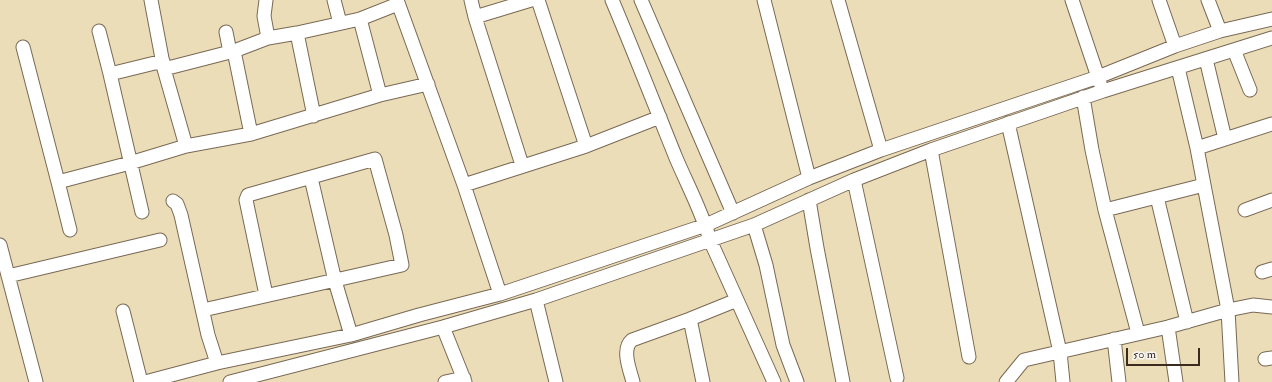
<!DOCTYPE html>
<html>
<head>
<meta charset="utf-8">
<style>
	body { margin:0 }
	#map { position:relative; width:1272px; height:382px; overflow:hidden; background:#ecddb9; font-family:"IM FELL Double Pica",serif }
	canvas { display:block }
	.scale { position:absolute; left:1126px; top:348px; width:74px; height:18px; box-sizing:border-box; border:2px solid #3b2a1e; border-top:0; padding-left:5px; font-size:12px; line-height:14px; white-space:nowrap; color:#3b2a1e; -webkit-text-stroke:3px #f6f6f2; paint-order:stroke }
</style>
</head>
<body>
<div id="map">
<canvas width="1272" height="382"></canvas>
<div class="scale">50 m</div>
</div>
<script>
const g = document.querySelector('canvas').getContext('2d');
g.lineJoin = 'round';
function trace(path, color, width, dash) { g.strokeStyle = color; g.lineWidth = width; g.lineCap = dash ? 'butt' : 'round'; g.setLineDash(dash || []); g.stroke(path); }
const minor = new Path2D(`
	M151 0 164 69 186 146
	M266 0 264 16 268 38
	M334 0 340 23
	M397 0 464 185 500 294
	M471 0 475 17 522 165
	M538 0 586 146
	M612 0C634 52 655 106 676 158 688 186 702 212 710 240L774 382
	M641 0 733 213
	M764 0 809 178
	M838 0 881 150
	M1072 0 1100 83
	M1159 0 1175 46
	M1208 0 1220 31
	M475 17 531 0
	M360 19 380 95
	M99 31 110 74 142 212
	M226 32 230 52
	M297 33 314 116
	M23 47 58 182 130 163 186 146 251 134 380 95 428 84
	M1234 50 1250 90
	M234 51 251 134
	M1206 59 1225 139
	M1178 68 1197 148 1272 124
	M164 69 234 51 268 38 297 33 360 19 398 4
	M110 74 163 61
	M1083 97 1092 150 1105 210 1204 185 1228 310 1253 305 1272 307
	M1008 123 1060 352 1063 382
	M1197 148 1204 185
	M931 150 969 357
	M311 178 335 281 351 335
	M854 180 897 378
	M58 182 70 230
	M464 185 586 146 660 117
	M1157 197 1187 322
	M809 200 817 248 843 382
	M173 201 177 204 181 215 208 335 217 363
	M1105 210 1138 333
	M1245 210 1272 200
	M754 225 766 265 783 345 797 382
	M0 245 36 382
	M1262 272 1272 269
	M8 276 160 240
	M536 300 556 382
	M203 310 402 265 396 235 375 159 248 195 246 200 266 295
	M123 311 141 382
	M690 319 703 382
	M443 327 465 382
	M1168 327 1176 382
	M1114 339 1119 382
	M1265 359 1272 358
	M145 382 217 363 351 335 419 315 500 294 706 225 809 178 881 150 1098 77 1175 46 1220 31 1272 19
	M230 382 443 327 536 300 754 225 854 180 931 150 1103 91 1272 38
	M445 382 464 378
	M633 382C630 370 621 349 632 340L690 319 737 300
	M1006 382 1024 360 1168 327 1228 310 1232 382`);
trace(minor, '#796954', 15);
trace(minor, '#fff', 13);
</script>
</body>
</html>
